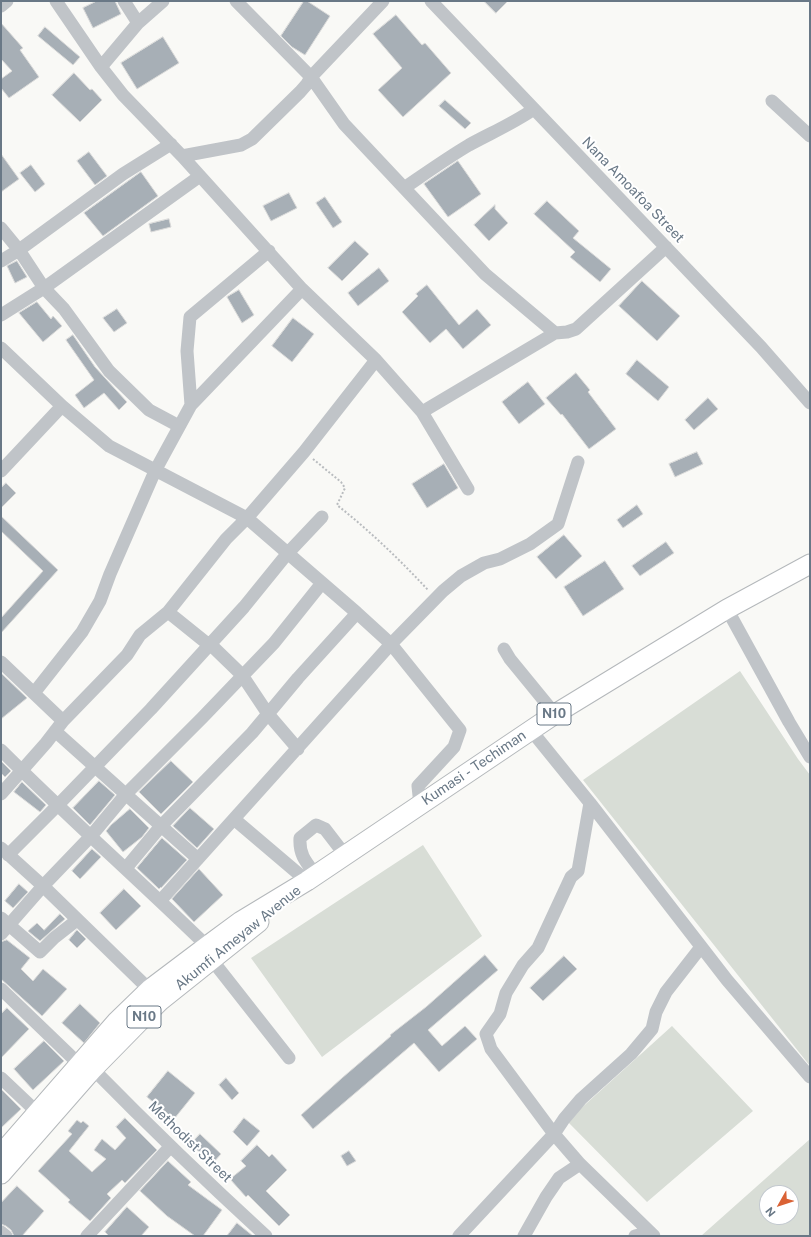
<!DOCTYPE html>
<html>
<head>
<meta charset="utf-8">
<style>
	body { margin:0 }
	#map { position:relative; width:811px; height:1237px; overflow:hidden; background:#f9f9f6; font-family:"Public Sans",sans-serif }
	canvas { display:block }
	.frame { position:absolute; inset:0; border:2px solid #697886; pointer-events:none }
	.north { position:absolute; left:759px; top:1185px; width:40px; height:40px; box-sizing:border-box; background:#fff; border:1px solid #c3c9cf; border-radius:50%; rotate:231deg; font-size:11px; font-weight:700; line-height:16px; text-align:center; color:#697886 }
	.north::after { content:''; display:block; margin:auto; width:14px; height:18px; background:#da6235; clip-path:polygon(50% 0,100% 100%,50% 72%,0 100%) }
</style>
</head>
<body>
<div id="map">
<canvas width="811" height="1237"></canvas>
<div class="frame"></div>
<div class="north">N</div>
</div>
<script>
const g = document.querySelector('canvas').getContext('2d');
g.lineJoin = 'round';
function paint(path, color) { g.fillStyle = color; g.fill(path, 'evenodd'); }
function trace(path, color, width, dash) { g.strokeStyle = color; g.lineWidth = width; g.lineCap = dash ? 'butt' : 'round'; g.setLineDash(dash || []); g.stroke(path); }
function label(font, color, halo, rows, align = 'center') {
  g.font = font + ' "Public Sans",sans-serif'; g.lineWidth = 4; g.setLineDash([]); g.textBaseline = 'middle'; g.strokeStyle = halo; g.fillStyle = color; for (const [text, x, y, turn = 0] of rows) {
    g.save(); g.translate(x, y); g.rotate((+turn || 0) * Math.PI / 180); g.textAlign = isNaN(turn) ? turn : align; if (halo) g.strokeText(text, 0, 0); g.fillText(text, 0, 0); g.restore();
  }
}
const green = new Path2D(`
	M740 671 798 759 810 775V1066L583 780Z
	M423 845 482 936 322 1057 251 958Z
	M672 1026 753 1111 647 1202 567 1121Z
	M810 1139V1236H701ZM767 1193H791V1217H767Z`);
const building = new Path2D(`
	M97 1H115L121 14 93 28 83 8Z
	M304 1H307L330 16 305 55 292 47 281 36Z
	M484 1H508L496 13Z
	M396 15 422 45 425 43 451 73 403 117 378 90 402 68 373 34Z
	M1 23 23 48 20 50 39 77 9 98 1 88V79L12 71 1 59Z
	M45 27 80 57 73 65 38 36Z
	M163 37 179 63 137 89 121 63Z
	M74 73 90 90 92 89 102 100 80 122 52 95Z
	M445 100 471 123 465 129 439 106Z
	M89 152 107 176 95 185 77 161Z
	M1 154 19 179 1 192Z
	M458 161 481 194 448 217 424 184Z
	M31 165 45 184 35 192 20 173Z
	M141 172 158 196 103 236 84 213Z
	M289 193 297 208 271 221 263 206Z
	M325 197 342 222 333 228 316 203Z
	M547 201 579 231 573 238 611 269 600 282 570 257 575 252 534 214Z
	M495 205V209L508 223 489 241 474 225Z
	M169 219 171 227 151 232 149 224Z
	M355 241 369 254 342 281 328 268Z
	M17 261 27 277 15 283 7 266Z
	M379 268 389 281 358 306 348 293Z
	M642 281 680 316 657 341 619 306Z
	M427 285 459 325 477 309 491 325 463 349 446 329 430 343 402 312 418 296 416 294Z
	M239 290 254 315 242 323 227 297Z
	M37 302 51 319 53 316 62 326 43 342 19 313Z
	M117 309 127 323 114 332 103 318Z
	M293 318 314 334 292 362 272 346Z
	M73 335 95 367 127 402 119 410 104 393 84 408 75 395 94 380 66 340Z
	M637 360 669 387 658 401 626 374Z
	M576 373 590 390 588 392 616 429 589 449 562 414 561 415 546 398Z
	M528 382 545 404 519 424 502 402Z
	M708 398 718 409 694 430 685 420Z
	M697 452 703 464 675 477 669 464Z
	M444 464 458 488 427 508 412 484Z
	M6 483 16 493 1 508V488Z
	M637 505 643 514 623 528 617 520Z
	M1 516 58 570 1 633V618L43 571 1 531Z
	M564 535 582 556 556 579 537 557Z
	M666 542 674 553 640 576 632 566Z
	M605 561 624 589 583 616 564 587Z
	M1 673 27 698 1 719Z
	M1 761 11 771 5 777 1 773Z
	M171 761 193 782 161 814 139 792Z
	M99 781 115 795 90 825 73 808Z
	M22 782 46 805 40 812 14 792Z
	M190 808 214 829 197 848 173 826Z
	M130 809 149 828 142 837 123 852 106 831 111 825Z
	M162 838 187 860 161 888V887L159 889 137 868Z
	M92 849 101 857 80 879 72 871Z
	M199 869 223 895 194 922 172 899Z
	M19 884 28 892 13 908 5 901Z
	M124 889 141 906 116 930 100 913Z
	M60 914 65 919 40 941 28 931 37 923 44 930Z
	M77 930 86 939 77 948 69 940Z
	M7 940 30 958 21 969 33 981 43 969 67 989 42 1016 1 979V942Z
	M485 955 498 970 428 1030 442 1046 465 1026 477 1039 439 1072 414 1043 313 1129 301 1115 342 1078 391 1036 390 1035 426 1007Z
	M564 956 577 969 543 1001 530 988Z
	M80 1004 100 1023 84 1043 62 1023Z
	M7 1008 29 1029 1 1058V1014Z
	M44 1041 64 1061 33 1090 14 1069Z
	M168 1071 195 1093 174 1119 147 1097Z
	M226 1078 239 1093 232 1100 219 1085Z
	M1 1089 21 1109 1 1128Z
	M125 1118 157 1150 125 1183 122 1180 107 1194 111 1198 90 1221 68 1202 70 1200 38 1171 72 1134 68 1131 77 1120 81 1123 83 1121 89 1126 69 1151 92 1172 106 1159 94 1150 102 1139 115 1150 126 1138 116 1127Z
	M244 1118 260 1131 247 1146 233 1132Z
	M200 1134 221 1154 212 1164 191 1144Z
	M257 1145 269 1157 272 1154 287 1170 266 1191 290 1215 279 1226 248 1195 246 1197 230 1179 246 1166 241 1161Z
	M349 1151 356 1161 347 1166 341 1156Z
	M168 1161 191 1182 188 1185 222 1210 203 1236H195L167 1216 140 1191Z
	M17 1186 44 1211 22 1236H14L11 1230 6 1226 1 1224V1203Z
	M127 1207 149 1227 141 1236H109L105 1232Z
	M237 1223 253 1236H227Z`);
const path = new Path2D(`
	M313 459 341 482 345 488 337 505C370 531 400 560 428 590`);
const minor = new Path2D(`
	M56 1 101 67 123 95 182 156 302 289 376 360 422 412 555 333 567 332 576 329 666 247
	M124 1 138 23
	M383 1 311 77 344 124 485 274 555 333
	M431 1 761 347 810 403
	M1 6 7 1
	M101 67 138 23 163 1
	M772 101 810 136
	M182 156 241 145 252 139 300 92 307 84 311 77 236 1
	M404 188C426 173 447 158 469 145 491 133 514 123 534 109
	M1 228 19 250 44 288 64 309 109 371 149 410 179 426
	M1 261 19 250 123 174 171 144
	M1 315 44 288 200 176
	M1 348 62 406 109 446 247 518 357 613 391 644 460 730 454 747 418 786 420 805
	M191 405 302 289
	M422 412 468 489
	M1 471 62 406
	M727 609 789 722 810 757
	M168 612 209 645 210 644 242 675 268 714 298 749
	M504 649 510 659 555 714
	M1 662 63 721
	M34 693 82 632 100 601 110 574 155 471 191 405 187 351 190 317 269 251
	M530 729 590 803 727 980 810 1077
	M55 731 198 859
	M1 750C68 817 139 880 207 946
	M1 794 46 743 63 721 127 655 140 635 168 612 226 539 247 518 304 452 376 360
	M590 803 578 871 571 877 538 948 523 965 506 993 500 1014 486 1034 491 1049 554 1134 580 1164 654 1236
	M234 819 307 881
	M1 848 43 886 155 995
	M8 855 58 805 151 709 244 607 287 554 322 517
	M126 868 161 826 252 733 298 678 357 613
	M316 875C306 862 299 855 300 838L316 825 325 829 345 855
	M161 900 391 644 443 591 461 576 484 563 500 559 530 544 558 524 578 462
	M1 918 40 952 54 938 77 920
	M1 934 43 886 91 836 126 794 202 718 274 643 322 583
	M212 960 289 1058
	M1 989 79 1064
	M93 1069C149 1126 207 1182 266 1236
	M1 1078 38 1113
	M1 1232 6 1236
	M87 1236 170 1147
	M459 1236 554 1134 564 1119 581 1099 631 1054 652 1029 656 1012 666 992 701 947
	M524 1236 546 1197 559 1178 580 1164
	M635 1236 650 1232`);
const highway = new Path2D(`
	M1 1154 117 1021 150 989 207 946 241 921 307 881 555 714 727 609 810 564
	M1 1174 93 1069 145 1016 160 1001 259 922`);
const shields = [
	[554,714,34],
	[144,1017,34]
];
const shieldNames = [
	["N10",554,714],
	["N10",144,1017]
];
const streetNames = [
	["Nana Amoafoa Street",633,190,46],
	["Kumasi - Techiman",474,768,-34],
	["Akumfi Ameyaw Avenue",238,938,-39],
	["Methodist Street",190,1142,44]
];
paint(green, '#d8ddd6');
paint(building, '#a7afb6');
trace(building, '#dadad9', 1);
trace(highway, '#b4b8bb', 21);
trace(path, '#b9bcbf', 2, [2, 2]);
trace(minor, '#c0c4c8', 13);
trace(highway, '#fff', 19);
for (const [x, y, w] of shields) { const box = new Path2D(); box.roundRect(x - w / 2, y - 11, w, 22, 3); g.fillStyle = '#fff'; g.fill(box); trace(box, '#697886', 1); }
label('bold 13px', '#697886', null, shieldNames);
label('14px', '#697886', '#fff', streetNames);
</script>
</body>
</html>
